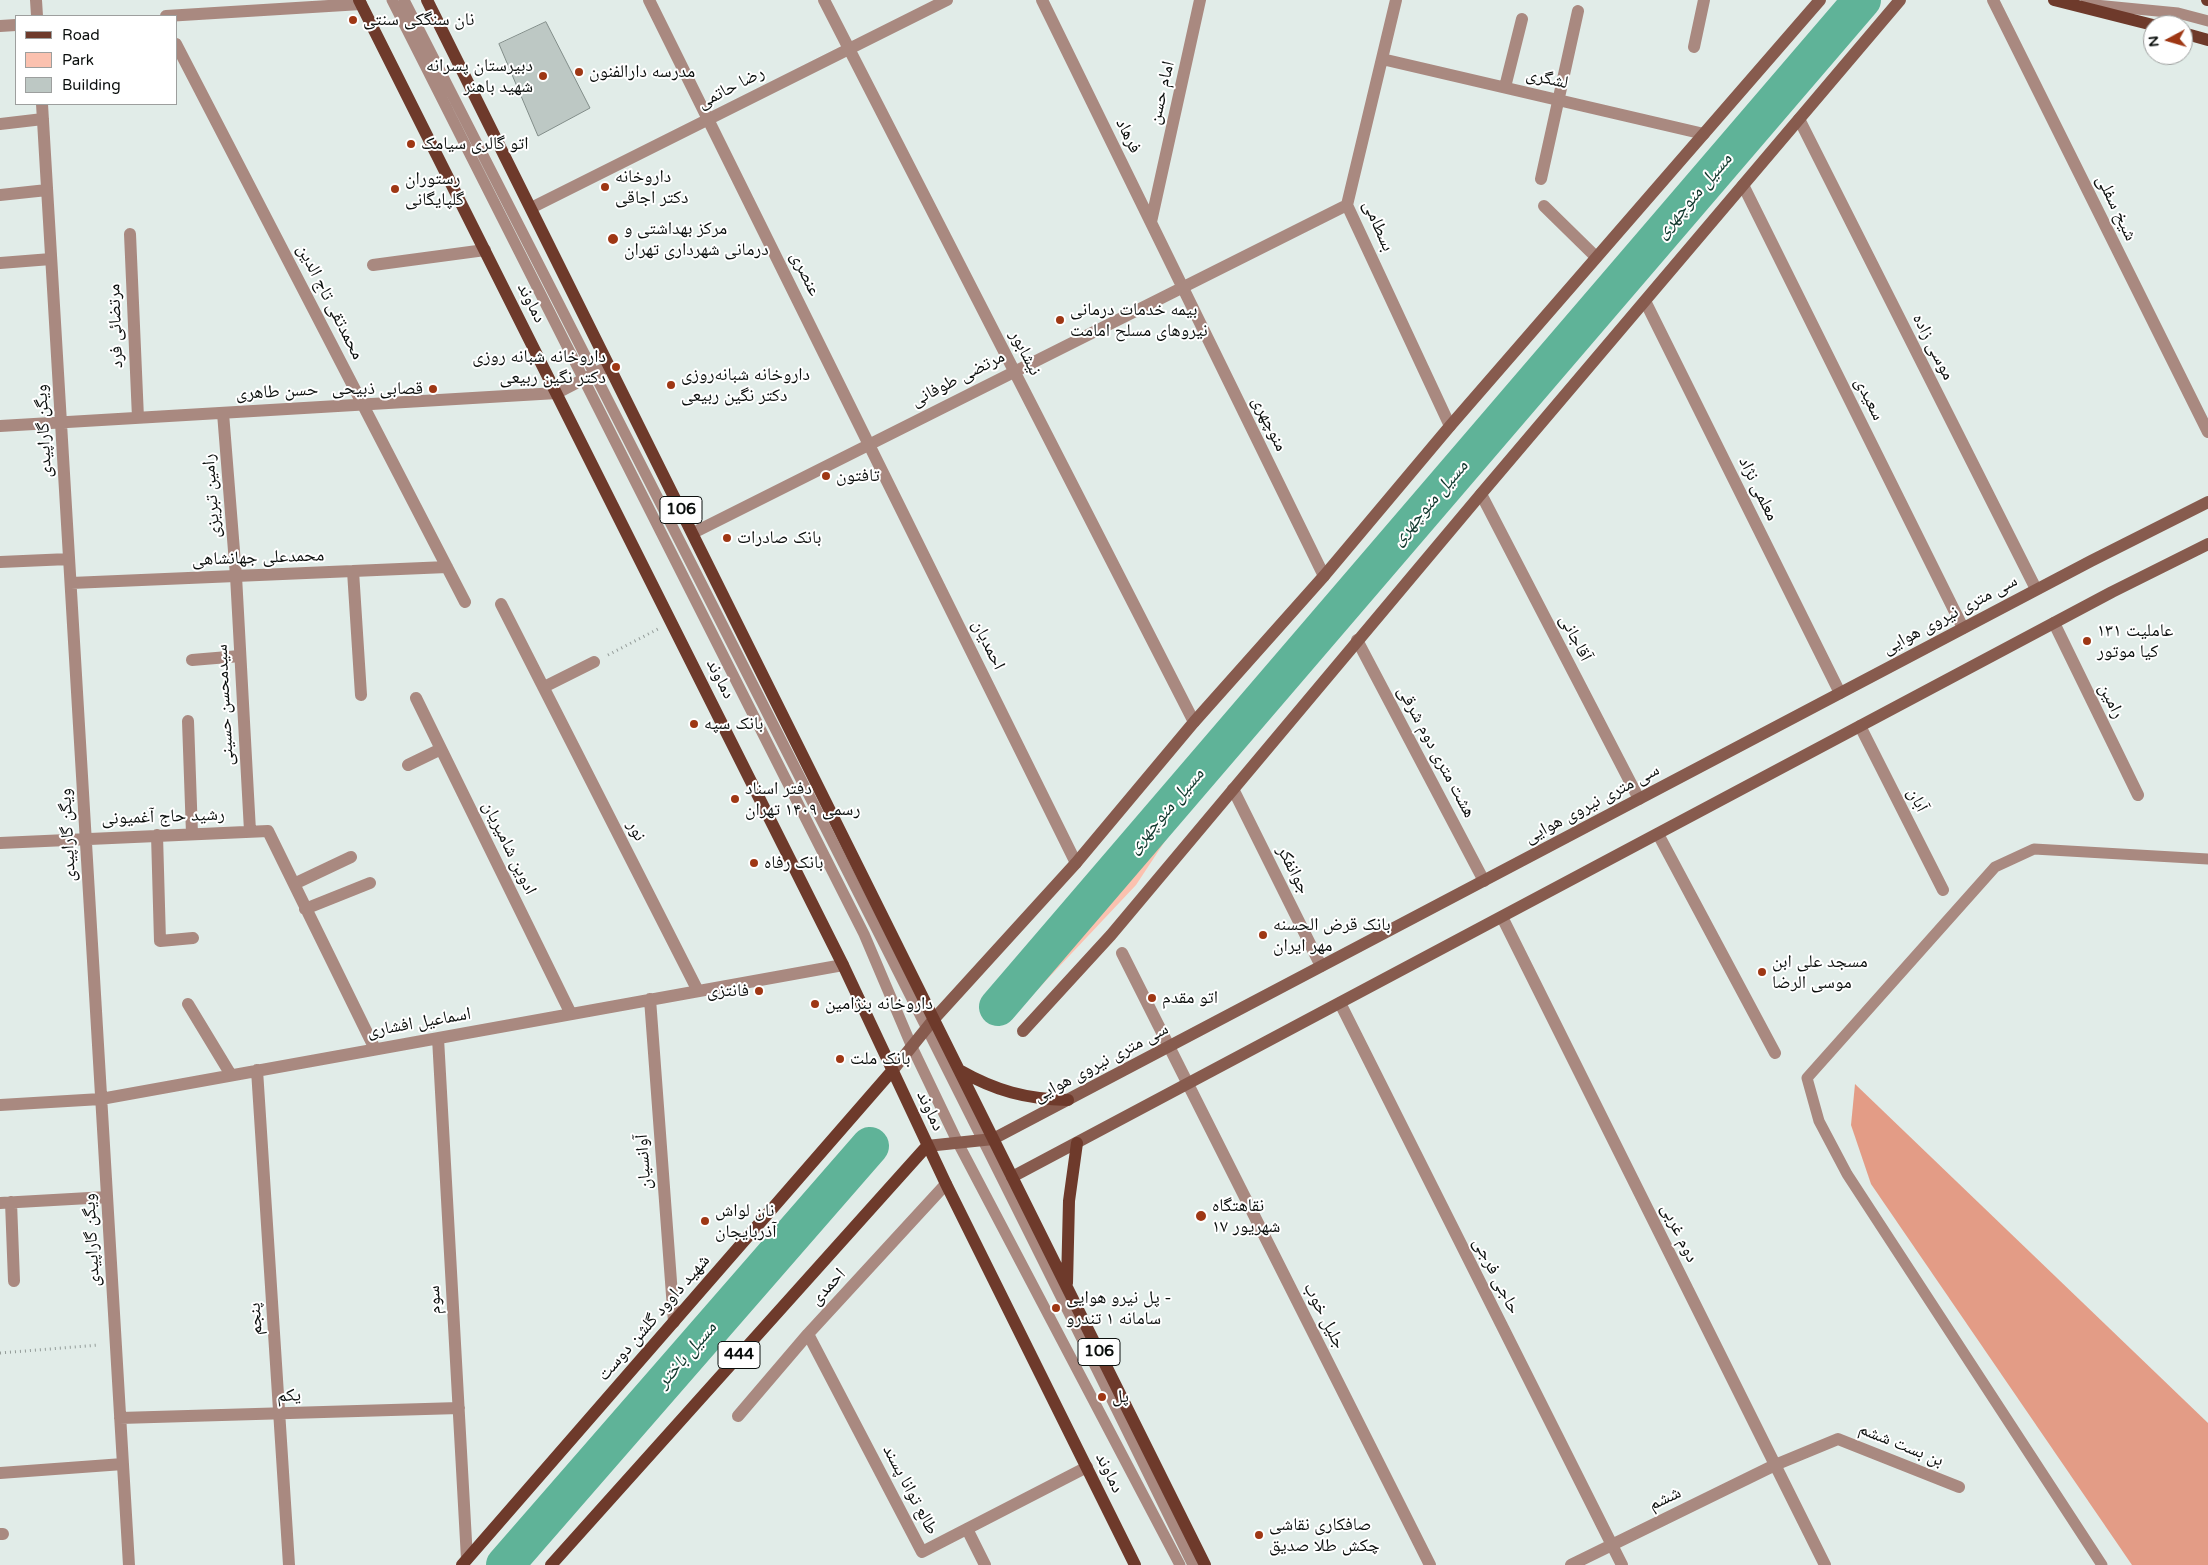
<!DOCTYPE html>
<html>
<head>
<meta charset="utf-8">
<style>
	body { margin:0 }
	#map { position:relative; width:2208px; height:1565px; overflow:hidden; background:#e1ece8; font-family:"Varela Round",sans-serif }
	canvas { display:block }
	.legend { position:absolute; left:15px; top:15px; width:162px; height:90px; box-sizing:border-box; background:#fff; border:1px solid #9d9f9e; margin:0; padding:6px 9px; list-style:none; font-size:15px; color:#0b0f0d }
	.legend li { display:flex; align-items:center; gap:10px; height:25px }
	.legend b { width:25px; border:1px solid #9d9f9e }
	.north { position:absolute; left:2143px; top:15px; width:50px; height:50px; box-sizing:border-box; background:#fff; border:1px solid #9d9f9e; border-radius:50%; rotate:264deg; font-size:14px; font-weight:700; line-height:20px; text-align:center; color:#0b0f0d }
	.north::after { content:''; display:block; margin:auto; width:18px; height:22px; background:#9e3714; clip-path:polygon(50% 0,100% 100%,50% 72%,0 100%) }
</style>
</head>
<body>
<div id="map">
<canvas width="2208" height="1565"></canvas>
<ul class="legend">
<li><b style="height:6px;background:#6e3a2b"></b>Road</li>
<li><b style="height:14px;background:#fbc1af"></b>Park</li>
<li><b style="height:14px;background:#bdc8c4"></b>Building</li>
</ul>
<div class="north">N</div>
</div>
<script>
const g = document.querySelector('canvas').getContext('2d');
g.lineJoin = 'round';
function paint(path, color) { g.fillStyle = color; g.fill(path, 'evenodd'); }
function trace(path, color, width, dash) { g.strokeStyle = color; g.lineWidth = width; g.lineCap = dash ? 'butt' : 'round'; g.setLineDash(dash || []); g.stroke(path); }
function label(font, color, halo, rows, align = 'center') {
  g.font = font + ' "Varela Round","Noto Naskh Arabic",sans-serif'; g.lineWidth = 4; g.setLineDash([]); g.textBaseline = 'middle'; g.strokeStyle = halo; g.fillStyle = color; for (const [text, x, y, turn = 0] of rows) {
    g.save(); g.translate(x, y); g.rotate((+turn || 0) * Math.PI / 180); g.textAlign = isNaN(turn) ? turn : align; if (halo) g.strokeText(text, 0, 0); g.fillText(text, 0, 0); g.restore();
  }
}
const green = new Path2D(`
	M1155 799 1179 820 1136 885 1006 1023 986 996Z`);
const forest = new Path2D(`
	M1855 1084 2208 1423V1565H2132L1871 1184 1851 1125Z`);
const river = new Path2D(`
	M998 1007 1862 0
	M505 1565 870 1146`);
const building = new Path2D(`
	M546 22 590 108 538 136 499 44Z`);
const path = new Path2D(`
	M608 655 658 629
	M0 1353 99 1345`);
const lane = new Path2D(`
	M392 0 864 934 912 1047 958 1143 1180 1565
	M404 0C669 521 937 1040 1193 1565
	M2085 4 2178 13 2208 21
	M2102 1565 1847 1174 1819 1121 1807 1078 1995 867 2034 849 2208 859`);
const street = new Path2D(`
	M36 0 37 16
	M649 0 1076 863
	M824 0 1194 722
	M1042 0 1324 576
	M1396 0 1347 205 1450 426
	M1993 0 2208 432
	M166 16 361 4
	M0 26 16 25
	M176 44 465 602
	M1694 47 1704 0
	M1382 59 1704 134
	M1505 87 1522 19
	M42 104 129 1565
	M1799 119 2036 589
	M0 124 43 119
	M1541 179 1578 11
	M1743 185 1963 628
	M0 195 47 190
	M1544 206 1596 257
	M531 208 947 0
	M1151 222 1200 0
	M130 234 138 418
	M0 263 51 259
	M373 265 485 250
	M1645 301 1840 693
	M223 413 236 576 250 831
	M0 426 557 393 609 366
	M1481 494 1639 799
	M693 533 1347 205
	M0 562 69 559
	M353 571 361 695
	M71 583 447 567
	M501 604 698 991
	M2054 623 2138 795
	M1357 640 1484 881
	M192 660 240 656
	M544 687 594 662
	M416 698 571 1014
	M188 721 192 834
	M1860 726 1943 890
	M408 765 441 749
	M1233 789 1321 966
	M1658 834 1775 1053
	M157 835 160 941 193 938
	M0 843 268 831 375 1049
	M294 884 351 857
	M305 909 370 883
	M1502 917 1825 1565
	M1122 953 1430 1565
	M650 999 674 1322
	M1340 1003 1622 1565
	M188 1004 231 1075
	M438 1038 467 1559
	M257 1070 289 1565
	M0 1105 101 1099 843 965
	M11 1202 14 1281
	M0 1203 107 1197
	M808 1334 922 1552 1087 1467
	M738 1416 808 1334 946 1184
	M120 1418 459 1408
	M0 1473 123 1464
	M967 1529 985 1565
	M0 1534H3
	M1571 1565 1775 1465 1838 1439 1959 1487`);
const secondary = new Path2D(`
	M1023 1031 1111 935 1481 494 1900 0
	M892 1071 934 1019 1076 863 1194 722 1324 576 1450 426 1820 0
	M927 1146 993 1139 2091 561 2208 502
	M1012 1177 2112 592 2208 544`);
const primary = new Path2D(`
	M359 0 843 965 946 1184 1135 1565
	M427 0 1205 1565
	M2054 0 2153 25
	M2207 0H2208
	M2183 33 2208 40
	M959 1070C996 1091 1026 1099 1068 1100
	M1067 1283 1069 1201 1077 1143
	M462 1565 892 1071
	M551 1565 927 1146`);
const markers = [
	[353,20,5,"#9e3714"],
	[579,72,5,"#9e3714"],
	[543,76,5,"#9e3714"],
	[411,144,5,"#9e3714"],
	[605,187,5,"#9e3714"],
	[395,189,5,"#9e3714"],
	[613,239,6,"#9e3714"],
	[1060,320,5,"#9e3714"],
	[616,367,5,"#9e3714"],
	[671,385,5,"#9e3714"],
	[433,389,5,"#9e3714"],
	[826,476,5,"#9e3714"],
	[727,538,5,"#9e3714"],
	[2087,641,5,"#9e3714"],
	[694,724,5,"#9e3714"],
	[735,799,5,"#9e3714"],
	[754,863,5,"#9e3714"],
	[1263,935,5,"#9e3714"],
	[1762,972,5,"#9e3714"],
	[759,991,5,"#9e3714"],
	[1152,998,5,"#9e3714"],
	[815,1004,5,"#9e3714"],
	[840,1059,5,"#9e3714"],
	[1201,1216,6,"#9e3714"],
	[705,1221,5,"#9e3714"],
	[1056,1308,5,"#9e3714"],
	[1102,1397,5,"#9e3714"],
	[1259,1535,5,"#9e3714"]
];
const shields = [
	[681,510,42],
	[1099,1352,42],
	[739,1355,42]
];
const shieldNames = [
	["106",681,510],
	["106",1099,1352],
	["444",739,1355]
];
const poiNames = [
	["نان سنگکی سنتی",363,20],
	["دبیرستان پسرانه",533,66,"right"],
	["شهید باهنر",533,87,"right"],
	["مدرسه دارالفنون",589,72],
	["اتو گالری سیامک",421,144],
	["داروخانه",615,177],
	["دکتر اجاقی",615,198],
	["رستوران",405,179],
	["گلپایگانی",405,200],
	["مرکز بهداشتی و",624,229],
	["درمانی شهرداری تهران",624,250],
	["بیمه خدمات درمانی",1070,310],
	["نیروهای مسلح امامت",1070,331],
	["داروخانه شبانه روزی",606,357,"right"],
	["دکتر نگین ربیعی",606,378,"right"],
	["داروخانه شبانه‌روزی",681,375],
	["دکتر نگین ربیعی",681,396],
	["قصابی ذبیحی",423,389,"right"],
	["تافتون",836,476],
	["بانک صادرات",737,538],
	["عاملیت ۱۳۱",2097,631],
	["کیا موتور",2097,652],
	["بانک سپه",704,724],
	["دفتر اسناد",745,789],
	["رسمی ۱۴۰۹ تهران",745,810],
	["بانک رفاه",764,863],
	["بانک قرض الحسنه",1273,925],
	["مهر ایران",1273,946],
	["مسجد علی ابن",1772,962],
	["موسی الرضا",1772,983],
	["فانتزی",749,991,"right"],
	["اتو مقدم",1162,998],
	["داروخانه بنژامین",825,1004],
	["بانک ملت",850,1059],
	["نقاهتگاه",1212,1206],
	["۱۷ شهریور",1212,1227],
	["نان لواش",715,1211],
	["آذربایجان",715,1232],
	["پل نیرو هوایی -",1066,1298],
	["سامانه ۱ تندرو",1066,1319],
	["پل",1112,1397],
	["صافکاری نقاشی",1269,1525],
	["چکش طلا صدیق",1269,1546]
];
const streetNames = [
	["لشگری",1547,79,13],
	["رضا حاتمی",731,88,-27],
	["امام حسن",1162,93,-77],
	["فرهاد",1128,136,64],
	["شیخ سفلی",2116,208,64],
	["بسطامی",1378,226,67],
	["عنصری",805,274,64],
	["محمدتقی تاج الدین",330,302,63],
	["دماوند",531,303,63],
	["مرتضائی فرد",116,326,-92],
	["موسی زاده",1933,347,63],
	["نیشابور",1025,353,63],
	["مرتضی طوفانی",958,379,-27],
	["حسن طاهری",277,392,-3],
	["سعیدی",1869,399,64],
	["منوچهری",1269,424,64],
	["ویگن گاراپیدی",44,431,-93],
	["معلمی نژاد",1758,489,64],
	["رامین تبریزی",212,496,-94],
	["محمدعلی جهانشاهی",258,558,-2],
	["سی متری نیروی هوایی",1950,615,-28],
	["آقاجانی",1575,638,63],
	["احمدیان",988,645,64],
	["دماوند",720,679,63],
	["رامین",2111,701,64],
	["سیدمحسن حسینی",225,705,-93],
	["هشت متری دوم شرقی",1436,752,62],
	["آبان",1917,800,63],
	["سی متری نیروی هوایی",1592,804,-28],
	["رشید حاج آغمیونی",163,817,-2],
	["نور",636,831,63],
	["ویگن گاراپیدی",68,835,-93],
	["ادوین شامیریان",509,848,64],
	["جوانفکر",1293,870,63],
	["اسماعیل افشاری",419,1023,-10],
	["سی متری نیروی هوایی",1101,1063,-28],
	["دماوند",930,1111,65],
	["آوانسیان",644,1162,-94],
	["دوم غربی",1679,1233,64],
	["ویگن گاراپیدی",92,1240,-93],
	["حاجی فرجی",1496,1276,63],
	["احمدی",828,1287,-47],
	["سوم",435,1300,-93],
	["جلیل خوب",1324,1316,63],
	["شهید داوود گلشن دوست",654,1318,-49],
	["پنجم",256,1319,-94],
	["یکم",289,1396,-2],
	["بن بست ششم",1901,1445,22],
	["دماوند",1109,1473,64],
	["طالع توانا پسند",910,1490,62],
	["ششم",1665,1499,-26]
];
const waterNames = [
	["مسیل منوچهری",1694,196,-49],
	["مسیل منوچهری",1430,503,-49],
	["مسیل منوچهری",1166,811,-49],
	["مسیل باختر",687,1355,-49]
];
paint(green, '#fbc1af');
paint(forest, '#e39c86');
trace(river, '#5fb398', 38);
paint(building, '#bdc8c4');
trace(building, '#828d89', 1);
trace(path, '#939b98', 3, [1, 4]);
trace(lane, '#a98980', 11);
trace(street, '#a98980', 12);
trace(secondary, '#875b4e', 12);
trace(primary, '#6e3a2b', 12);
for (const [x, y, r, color] of markers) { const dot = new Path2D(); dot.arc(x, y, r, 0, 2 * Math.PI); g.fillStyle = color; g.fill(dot); trace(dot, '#fff', 2); }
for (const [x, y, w] of shields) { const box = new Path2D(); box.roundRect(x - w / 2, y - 13.5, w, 27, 4); g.fillStyle = '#fff'; g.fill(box); trace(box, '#0b0f0d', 1); }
label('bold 16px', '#0b0f0d', null, shieldNames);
label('18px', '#0b0f0d', '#fff', poiNames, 'left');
label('18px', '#0b0f0d', '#fff', streetNames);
label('italic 19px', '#10372c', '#fff', waterNames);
</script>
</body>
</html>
